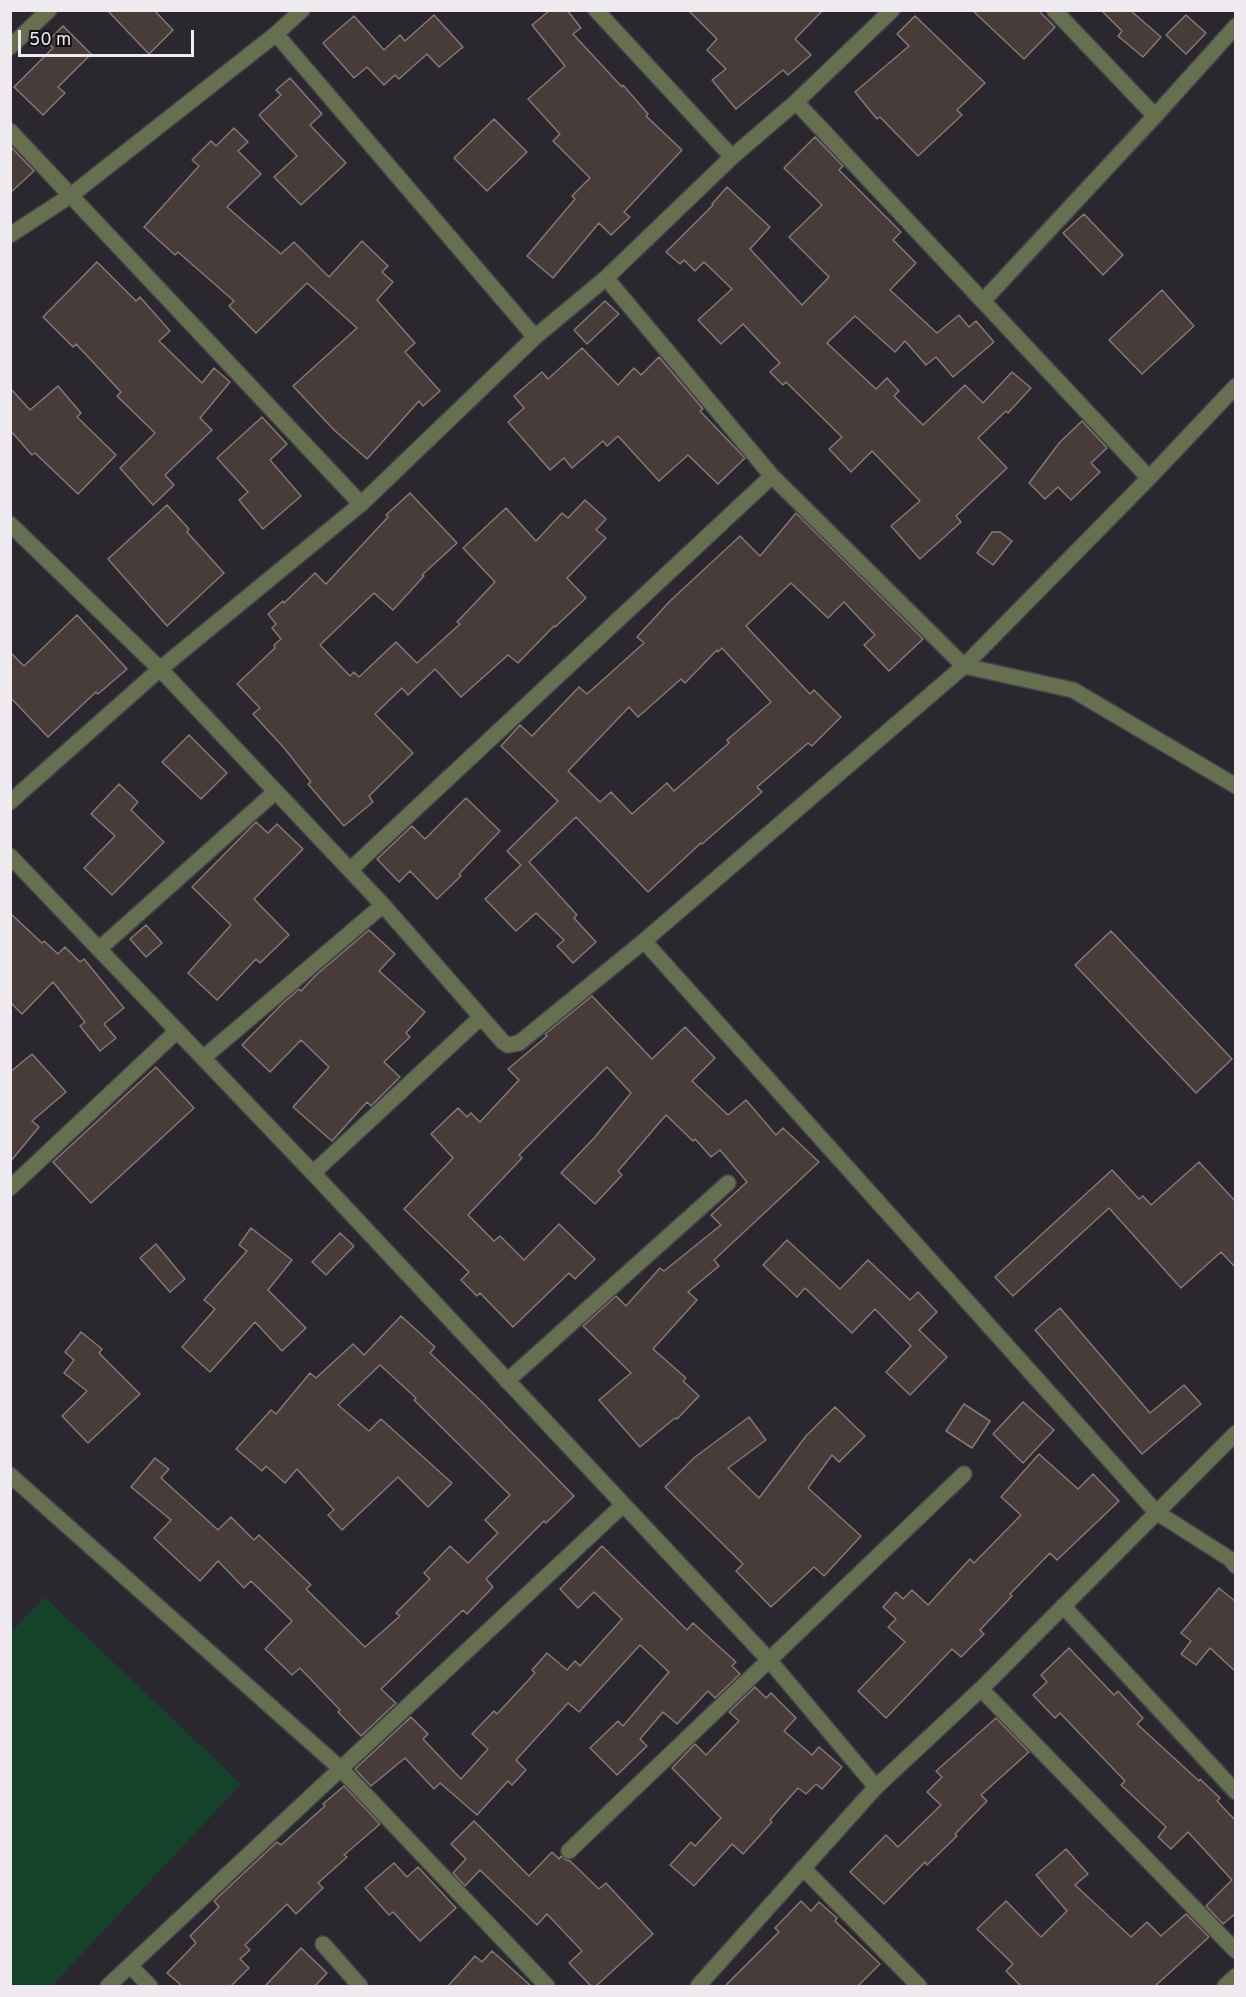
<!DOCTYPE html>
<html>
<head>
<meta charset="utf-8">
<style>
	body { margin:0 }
	#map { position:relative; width:1246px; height:1997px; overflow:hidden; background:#2b272f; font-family:Overpass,sans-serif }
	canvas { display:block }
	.frame { position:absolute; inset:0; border:12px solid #eeeaf0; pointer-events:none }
	.scale { position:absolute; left:18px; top:30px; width:176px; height:27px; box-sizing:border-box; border:3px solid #eeeaf0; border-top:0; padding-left:8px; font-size:18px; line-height:21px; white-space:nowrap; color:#eeeaf0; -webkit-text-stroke:4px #131115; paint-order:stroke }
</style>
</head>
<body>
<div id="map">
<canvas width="1246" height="1997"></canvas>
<div class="frame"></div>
<div class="scale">50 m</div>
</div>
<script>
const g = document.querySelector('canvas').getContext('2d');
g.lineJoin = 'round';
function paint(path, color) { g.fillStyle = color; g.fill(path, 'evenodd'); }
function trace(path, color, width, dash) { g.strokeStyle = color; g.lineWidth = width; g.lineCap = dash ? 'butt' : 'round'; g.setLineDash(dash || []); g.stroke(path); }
const green = new Path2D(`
	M45 1597 241 1784 52 1986H11V1632Z`);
const building = new Path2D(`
	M107 10H154L173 30 149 54Z
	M550 10H567L581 28 573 34 622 87 623 85 648 114 646 116 682 150 624 212 630 217 611 235 599 223 553 278 527 256 575 199 572 196 590 178 553 141 560 134 528 99 565 66 532 25Z
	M688 10H823L795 39 811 55 788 75 783 70 736 109 712 80 726 69 707 50 717 39Z
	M972 10H1038L1055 27 1024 59Z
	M1101 10H1130L1161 37 1143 57 1118 36 1122 31Z
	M434 15 463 47 439 67 427 54 399 79 395 75 384 85 367 67 354 78 323 43 354 16 384 50 400 35 405 41Z
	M1186 15 1206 33 1186 54 1166 35Z
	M915 16 985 83 957 110 962 115 918 156 880 117 877 119 855 92 909 46 897 34Z
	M63 26 91 54 58 87 65 93 43 115 14 87 53 48 47 42Z
	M290 78 322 114 310 125 346 163 301 205 274 177 297 156 259 115 281 95 276 90Z
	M494 119 527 152 487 191 454 158Z
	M234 128 248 142 238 151 261 174 227 207 281 254 294 242 329 277 362 241 388 266 382 272 393 282 377 300 415 343 405 352 440 391 423 406 419 401 367 459 334 430 293 386 357 328 307 283 256 333 229 306 234 301 178 252 175 255 144 227 199 166 192 160 211 141 216 146Z
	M815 137 843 166 839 170 901 232 893 240 916 263 890 290 937 333 959 315 969 327 976 321 994 342 953 377 936 357 926 365 905 341 895 352 855 316 827 343 876 389 887 378 899 391 894 396 923 425 965 385 983 403 1012 372 1031 388 1008 413 1006 411 978 438 1007 468 956 516 961 522 920 559 891 526 920 501 872 451 851 472 829 449 842 437 786 382 783 385 770 372 780 363 743 324 721 344 698 320 732 289 704 262 695 271 684 260 680 264 666 252 713 205 712 204 727 187 770 227 750 249 802 305 829 277 789 237 822 205 784 168Z
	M10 146 34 171 10 193Z
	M1084 214 1123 255 1103 275 1063 233Z
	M97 262 136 301 140 297 170 331 159 341 202 383 214 368 230 382 200 418 212 430 165 475 174 485 153 505 120 468 155 433 117 396 121 392 76 344 73 347 43 317Z
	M1162 290 1194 326 1142 374 1109 340Z
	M605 301 619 314 587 344 574 330Z
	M582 348 618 385 634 368 641 375 659 357 703 409 700 411 745 458 718 484 688 455 659 481 618 436 607 446 603 441 572 468 564 458 550 470 508 422 524 408 514 396 542 372 548 379Z
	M58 386 81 413 77 417 116 455 78 494 35 453 32 455 10 430V388L30 410Z
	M262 417 287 444 270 460 301 496 263 529 239 500 248 492 217 458Z
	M1082 421 1107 448 1091 463 1100 472 1071 500 1058 487 1045 499 1029 483 1060 442Z
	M410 493 457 543 422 575 424 576 393 610 374 593 320 645 350 676 354 672 359 677 396 642 417 663 460 624 457 622 495 582 463 548 506 508 536 541 562 513 568 518 585 500 606 519 596 530 606 538 567 578 586 598 555 627 554 626 518 663 508 655 461 697 435 669 408 695 402 688 375 714 413 753 369 796 373 802 344 826 308 784 311 782 285 749 253 714 260 708 237 684 275 648 274 645 281 639 272 628 276 624 268 614 283 601 284 603 315 573 326 584 388 517 386 515Z
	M167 505 189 529 187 532 224 573 167 626 108 559Z
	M796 513 923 639 889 671 864 645 875 635 844 602 828 618 791 583 746 626 810 694 814 690 841 717 812 746 808 743 757 787 762 792 702 844 701 843 648 892 576 817 529 862 577 915 574 918 596 942 573 963 557 946 564 940 536 913 516 931 485 899 521 865 507 851 558 801 501 746 520 725 532 736 579 687 587 694 644 643 637 637 670 601 740 536 760 556ZM722 648 771 702 727 740 729 743 674 791 667 783 632 814 611 792 600 802 568 771 629 707 638 717 681 679 685 683 717 650 718 652Z
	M992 532H1000L1012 541 993 565 977 553Z
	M77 615 127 669 98 694 96 692 48 737 10 697V652L24 666Z
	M189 735 227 773 201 799 162 762Z
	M119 784 138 802 131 810 164 842 112 895 84 868 115 836 91 814Z
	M466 798 500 831 459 874 461 876 437 899 410 871 399 882 377 859 412 826 425 839Z
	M256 822 268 833 277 824 303 849 254 899 289 935 260 963 256 959 217 1000 188 973 231 925 192 887Z
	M10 913 42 943 44 941 58 954 65 947 80 962 84 959 124 1008 104 1024 116 1038 100 1051 80 1026 85 1022 53 982 22 1014 10 1002Z
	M146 925 162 943 146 957 130 939Z
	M369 930 395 954 379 971 425 1012 406 1033 410 1037 384 1062 400 1077 371 1106 367 1102 332 1141 293 1107 329 1067 301 1040 270 1072 242 1045 282 1004 299 989 301 991 316 975Z
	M1111 931 1232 1059 1196 1093 1075 965Z
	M592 996 652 1059 685 1027 715 1058 692 1081 728 1115 746 1100 776 1135 783 1128 819 1162 714 1260 719 1266 688 1292 697 1300 653 1349 686 1378 683 1381 699 1396 677 1419 675 1418 640 1447 599 1400 631 1373 583 1326 616 1296 626 1306 660 1268 664 1271 721 1225 711 1215 747 1182 720 1150 711 1157 695 1139 693 1141 666 1115 618 1171 622 1175 595 1204 561 1173 595 1137 631 1093 607 1067 519 1155 522 1158 468 1215 494 1241 500 1236 524 1260 559 1224 595 1259 575 1279 569 1273 513 1327 480 1293 477 1296 461 1280 469 1272 404 1209 453 1158 431 1134 458 1108 467 1117 471 1113 480 1122 519 1080 508 1069 547 1036 545 1034Z
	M32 1054 66 1092 32 1121 39 1127 10 1162V1072Z
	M156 1067 194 1108 91 1203 53 1162Z
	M1199 1162 1236 1202V1268L1221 1252 1181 1288 1109 1208 1013 1296 995 1277 1112 1170 1139 1199 1143 1196 1151 1205Z
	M251 1228 292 1260 268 1290 306 1328 282 1351 255 1322 210 1372 182 1347 215 1309 204 1300 247 1251 239 1245Z
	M340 1233 354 1246 326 1275 312 1262Z
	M787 1240 840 1289 868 1260 910 1300 918 1292 937 1312 919 1330 947 1357 910 1395 886 1372 911 1346 875 1309 852 1333 805 1288 797 1297 763 1265Z
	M156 1244 185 1279 170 1292 140 1258Z
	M1060 1308 1150 1413 1184 1385 1201 1404 1142 1454 1035 1330Z
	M401 1316 435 1347 430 1353 482 1402 574 1496 546 1523 544 1521 486 1579 493 1587 467 1614 463 1610 381 1689 396 1703 361 1736 338 1712 340 1710 300 1668 292 1675 265 1649 292 1621 251 1581 244 1588 218 1561 200 1581 154 1538 171 1520 131 1487 155 1458 169 1469 161 1478 218 1530 231 1517 254 1540 259 1535 311 1585 306 1589 365 1647 400 1616 396 1613 430 1579 424 1573 450 1546 468 1563 498 1533 485 1520 510 1495 414 1400 416 1398 380 1365 338 1405 369 1431 381 1419 452 1483 428 1507 398 1477 342 1530 328 1515 334 1510 297 1469 285 1483 266 1466 262 1471 236 1449 271 1410 276 1414 310 1373 316 1378 353 1344 364 1355Z
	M81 1332 102 1349 99 1353 140 1394 88 1443 62 1416 87 1391 64 1373 74 1360 65 1352Z
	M1023 1402 1054 1430 1023 1463 993 1434Z
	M964 1404 990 1421 972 1448 946 1431Z
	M835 1407 865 1436 839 1462 832 1455 808 1488 861 1536 824 1576 814 1567 771 1607 736 1571 743 1564 665 1487 695 1457 749 1417 766 1440 728 1468 759 1498 806 1436Z
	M1039 1454 1078 1489 1093 1474 1119 1501 1057 1560 1050 1553 1010 1594 1012 1596 980 1630 984 1634 961 1657 952 1649 886 1718 858 1691 905 1642 888 1627 896 1619 883 1607 896 1592 903 1599 912 1590 928 1605 970 1559 974 1563 1021 1515 1001 1497Z
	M602 1546 687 1630 693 1623 736 1662 732 1666 740 1674 715 1698 708 1691 677 1724 663 1712 640 1739 647 1746 617 1775 590 1748 618 1721 623 1726 669 1672 640 1645 579 1712 568 1703 516 1760 526 1770 512 1785 508 1781 477 1815 440 1783 434 1789 405 1758 371 1786 355 1769 411 1717 428 1734 423 1739 461 1779 488 1749 472 1734 494 1711 497 1714 535 1673 532 1670 547 1653 567 1670 575 1661 580 1666 622 1619 594 1592 578 1608 560 1589Z
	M1219 1588 1236 1602V1672L1210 1648 1196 1665 1181 1654 1191 1641 1181 1633Z
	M1069 1648 1114 1695 1118 1691 1143 1718 1137 1724 1199 1781 1200 1779 1220 1798 1217 1801 1236 1821V1913L1223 1924 1206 1906 1232 1880 1188 1832 1171 1849 1158 1837 1166 1827 1121 1785 1125 1781 1060 1713 1055 1718 1033 1695 1047 1682 1041 1675Z
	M755 1687 766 1698 771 1693 796 1718 784 1731 812 1755 819 1747 842 1767 822 1789 816 1784 806 1794 798 1788 770 1820 772 1822 743 1854 732 1844 694 1886 670 1865 691 1842 695 1846 721 1818 672 1768 695 1744 706 1755 739 1721 729 1712Z
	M996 1718 1029 1752 981 1795 987 1801 955 1834 957 1836 927 1865 925 1862 884 1904 850 1872 886 1835 898 1847 941 1805 927 1792 942 1777 936 1771Z
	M344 1786 380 1824 344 1855 347 1857 318 1883 323 1888 296 1914 287 1904 245 1945 250 1950 240 1959 249 1968 231 1986H182L167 1973 196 1943 190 1936 219 1907 214 1901 277 1842 281 1845 325 1806 323 1804Z
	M474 1821 529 1876 552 1852 559 1859 561 1856 566 1860 570 1861 599 1889 606 1883 653 1934 596 1986H591L569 1963 582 1951 547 1914 537 1925 480 1870 465 1886 453 1873 466 1859 451 1844Z
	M1066 1849 1088 1874 1075 1885 1131 1937 1147 1922 1161 1936 1186 1914 1209 1937 1155 1986H1021L1006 1971 1013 1964 977 1929 1006 1901 1041 1937 1067 1911 1036 1875Z
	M394 1863 407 1877 418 1867 456 1908 420 1941 393 1912 389 1915 365 1888Z
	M801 1901 811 1911 819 1902 837 1918 835 1921 880 1964 858 1986H725L779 1932 775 1928Z
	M301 1948 327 1973 315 1986H265Z
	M492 1951 531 1986H448L475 1956 482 1962Z`);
const minor = new Path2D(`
	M596 10 732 157
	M1054 10 1155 116
	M276 34 535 337
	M10 47 49 10
	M796 102 1149 478
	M10 131 361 504
	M606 278 772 476 964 666 1073 690 1236 786
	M983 301 1155 116 1236 26
	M10 524 160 669 383 905 503 1042 508 1045 519 1043 644 941 964 666 1149 478 1236 386
	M10 802 160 669 361 504 535 337 606 278 732 157 796 102 892 10
	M351 869 772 476
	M644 941 1156 1512 1230 1559 1236 1566
	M99 949 275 792
	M203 1058 383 905
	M313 1173 480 1018
	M10 1188 177 1031
	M507 1381 728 1183
	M10 1475 341 1769 547 1986
	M1063 1606 1236 1792
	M981 1689 1236 1951
	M876 1787 981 1689 1236 1433
	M569 1851 964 1474
	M803 1868 919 1986
	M323 1944 360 1986
	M130 1966 150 1986
	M108 1986 623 1505
	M1225 1986 1236 1976`);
const tertiary = new Path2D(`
	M10 235 70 196 276 34 302 10
	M10 856 313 1173 770 1661 876 1787 698 1986`);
paint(green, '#14422b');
paint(building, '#483c3a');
trace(building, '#857875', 1.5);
trace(minor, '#46424a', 18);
trace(tertiary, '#46424a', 18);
trace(minor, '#667050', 15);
trace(tertiary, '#667050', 15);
</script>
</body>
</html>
